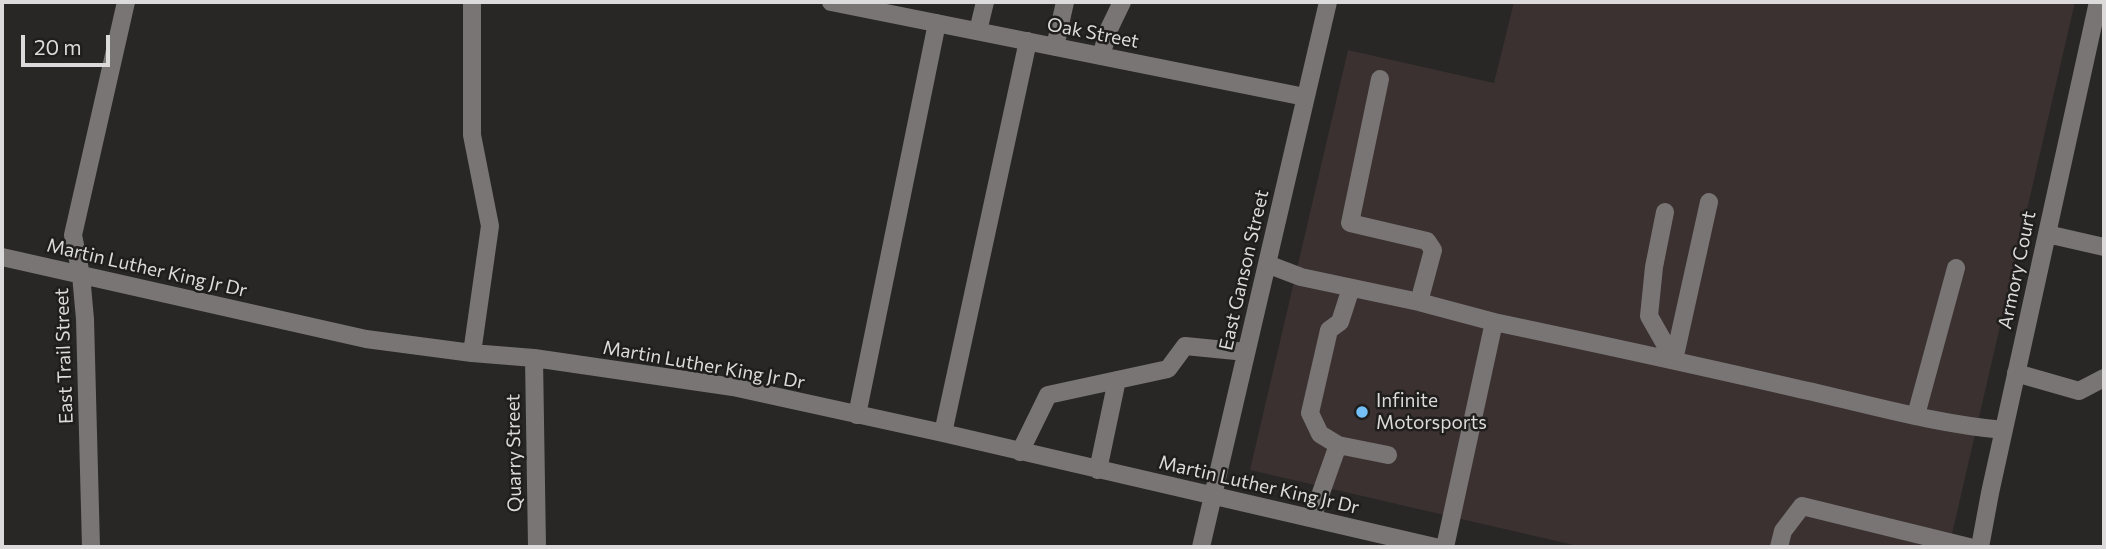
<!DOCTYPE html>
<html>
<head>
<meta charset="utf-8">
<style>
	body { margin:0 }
	#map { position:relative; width:2106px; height:549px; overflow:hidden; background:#292626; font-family:Commissioner,sans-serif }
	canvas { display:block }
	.frame { position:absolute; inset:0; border:4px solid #dcdada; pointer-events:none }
	.scale { position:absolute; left:21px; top:35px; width:89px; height:32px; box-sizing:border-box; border:4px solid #dcdada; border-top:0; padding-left:9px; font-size:21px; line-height:24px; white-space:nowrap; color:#dcdada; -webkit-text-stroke:5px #201d1d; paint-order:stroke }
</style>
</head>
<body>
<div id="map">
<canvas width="2106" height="549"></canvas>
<div class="frame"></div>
<div class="scale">20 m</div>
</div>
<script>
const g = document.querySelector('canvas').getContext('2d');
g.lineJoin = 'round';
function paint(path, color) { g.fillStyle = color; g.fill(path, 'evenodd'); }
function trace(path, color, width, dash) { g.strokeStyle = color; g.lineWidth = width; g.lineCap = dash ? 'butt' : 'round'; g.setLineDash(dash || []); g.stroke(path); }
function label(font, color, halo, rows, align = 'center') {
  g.font = font + ' Commissioner,sans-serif'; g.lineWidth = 5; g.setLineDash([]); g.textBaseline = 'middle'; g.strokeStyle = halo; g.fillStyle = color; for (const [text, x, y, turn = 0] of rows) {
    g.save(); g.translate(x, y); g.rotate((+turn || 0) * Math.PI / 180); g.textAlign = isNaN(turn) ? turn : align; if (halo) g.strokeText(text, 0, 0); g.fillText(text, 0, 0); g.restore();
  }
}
const built = new Path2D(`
	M1514 2H2075L1949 547H1582L1250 470 1348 50 1494 83Z`);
const minor = new Path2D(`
	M472 2V135L490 226 472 353
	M831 2 1305 97
	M978 31 985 2
	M1055 47 1065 2
	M1101 56 1109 29 1122 2
	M1380 79 1350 223 1427 241 1433 250 1419 302
	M1665 212 1654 267 1649 316 1674 360
	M2047 234 2104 247
	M2 257 366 339 472 353 534 358 733 387 943 433 1435 547
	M1267 264 1301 277 1419 302 1494 322
	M1351 288 1340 322 1329 330 1310 413 1320 434 1338 445 1388 455
	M534 358 537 547
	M1674 360 1709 202
	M2016 373 2079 391 2104 378
	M857 415 937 23
	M1916 415 1956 268
	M943 433 1028 41
	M1020 452 1048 395 1168 369 1185 346 1246 352
	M1098 470 1117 380
	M1312 518 1338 445
	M91 547 85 319 81 275 73 235 126 2
	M1201 547 1328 2
	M1445 547 1494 322C1594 343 1695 365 1795 388 1864 403 1933 424 2004 430
	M1779 547 1783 531 1802 506 1969 547
	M1980 547 1990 493 2098 2`);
const markers = [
	[1362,412,7,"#75c0f6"]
];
const streetNames = [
	["Oak Street",1093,33,11],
	["Martin Luther King Jr Dr",147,268,13],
	["East Ganson Street",1244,270,-77],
	["Armory Court",2017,270,-78],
	["East Trail Street",64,356,-92],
	["Martin Luther King Jr Dr",704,365,10],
	["Quarry Street",514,453,-91],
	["Martin Luther King Jr Dr",1259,485,13]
];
const poiNames = [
	["Infinite",1376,401],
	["Motorsports",1376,423]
];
paint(built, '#3a3130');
trace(minor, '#797575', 18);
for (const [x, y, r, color] of markers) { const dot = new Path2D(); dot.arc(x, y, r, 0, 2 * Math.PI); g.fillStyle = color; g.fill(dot); trace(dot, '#201d1d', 2.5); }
label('19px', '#dcdada', '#201d1d', streetNames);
label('19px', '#dcdada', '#201d1d', poiNames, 'left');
</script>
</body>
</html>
